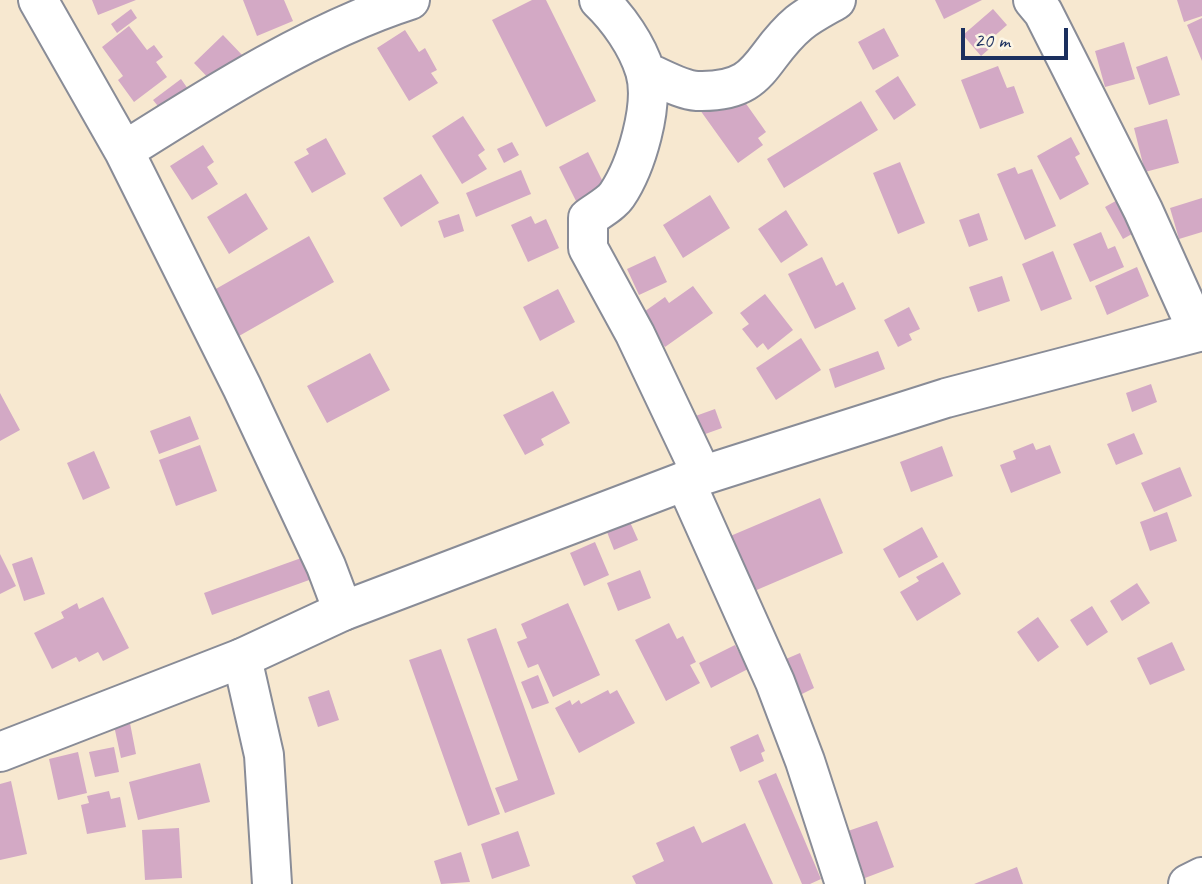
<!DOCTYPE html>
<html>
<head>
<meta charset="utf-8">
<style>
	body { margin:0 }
	#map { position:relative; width:1202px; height:884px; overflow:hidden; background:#f7e8d0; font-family:Caveat,sans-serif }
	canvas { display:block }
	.scale { position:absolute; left:961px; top:28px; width:107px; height:32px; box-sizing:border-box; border:4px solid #1b2f5e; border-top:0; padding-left:9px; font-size:21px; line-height:24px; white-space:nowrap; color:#1b2f5e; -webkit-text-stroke:5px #fcf5e5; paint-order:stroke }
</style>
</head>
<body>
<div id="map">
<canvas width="1202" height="884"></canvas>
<div class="scale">20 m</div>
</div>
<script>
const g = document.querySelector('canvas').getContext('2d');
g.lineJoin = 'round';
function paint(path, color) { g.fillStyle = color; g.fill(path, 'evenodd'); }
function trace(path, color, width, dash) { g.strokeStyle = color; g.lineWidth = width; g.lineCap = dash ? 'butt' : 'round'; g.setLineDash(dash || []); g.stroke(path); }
const building = new Path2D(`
	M92 0H136L98 15Z
	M243 0H284L293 21 257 36Z
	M532 0H546L596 101 546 127 492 20Z
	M935 0H982L944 19Z
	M1177 0H1202V16L1184 22Z
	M131 9 137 18 117 33 111 24Z
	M993 9 1007 25 991 39 995 44 981 56 963 35Z
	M1202 18V61L1187 25Z
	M129 26 147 50 154 45 163 57 156 62 167 77 134 102 118 80 123 76 102 47Z
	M884 28 899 56 873 70 858 42Z
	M405 30 419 52 425 48 437 70 431 73 438 83 409 101 377 48Z
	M223 35 244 57 215 85 194 63Z
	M1124 42 1135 79 1105 87 1095 51Z
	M1167 56 1180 95 1149 105 1136 67Z
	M998 66 1007 88 1014 86 1024 113 980 129 961 80Z
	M898 76 916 105 894 120 875 91Z
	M181 79 193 96 166 116 153 100Z
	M742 98 766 132 758 138 763 145 738 163 700 110Z
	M861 101 878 130 784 188 767 159Z
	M463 116 485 150 478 155 487 169 462 184 432 136Z
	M1167 119 1179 163 1145 172 1134 128Z
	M1071 137 1080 154 1075 157 1089 184 1060 200 1037 156Z
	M326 138 346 174 312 193 294 162 309 154 306 149Z
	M512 142 519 155 504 163 497 149Z
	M203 145 214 162 207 167 218 184 192 200 170 166Z
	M588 152 606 188 577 203 559 167Z
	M900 162 925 223 898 234 873 173Z
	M1015 167 1018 174 1032 169 1056 226 1025 240 997 174Z
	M521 170 531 194 476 217 466 193Z
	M421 174 439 203 401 227 383 198Z
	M246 193 268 229 229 254 207 217Z
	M710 195 730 228 683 258 663 225Z
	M1121 198 1139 230 1123 239 1105 207Z
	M1202 198V232L1179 239 1170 208Z
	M786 210 808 245 781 263 758 229Z
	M979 213 988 240 969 247 959 220Z
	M459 214 464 231 444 238 438 221Z
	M531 216 535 224 546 219 559 248 528 262 511 225Z
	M1101 232 1108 249 1115 246 1124 267 1090 282 1073 244Z
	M309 236 334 282 239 336 214 290Z
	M1053 251 1072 299 1041 311 1022 264Z
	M655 256 667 282 639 295 627 269Z
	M822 257 836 286 843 282 856 309 815 329 788 274Z
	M1137 267 1149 296 1107 315 1095 286Z
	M1002 276 1010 301 978 312 969 287Z
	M693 286 713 313 665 347 641 314 665 297 669 303Z
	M558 289 575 322 540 341 523 307Z
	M765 294 793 330 768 350 763 343 757 348 742 329 749 324 740 313Z
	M909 307 920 329 909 334 912 340 898 347 884 320Z
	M801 338 821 370 776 400 756 368Z
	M878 351 885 369 835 388 829 369Z
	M370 353 390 390 327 423 307 386Z
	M1151 384 1157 402 1132 412 1126 393Z
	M553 391 570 423 541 439 544 445 525 455 503 415Z
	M0 393 20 430 0 441Z
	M715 409 722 428 697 437 690 418Z
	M190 416 199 439 159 454 150 431Z
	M1134 433 1143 454 1116 465 1107 444Z
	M1033 443 1036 450 1050 445 1061 473 1011 493 1000 465 1016 459 1013 451Z
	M200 445 217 491 176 506 159 460Z
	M942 446 953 476 911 492 900 462Z
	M94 451 110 488 83 500 67 463Z
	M1180 467 1192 496 1154 512 1141 483Z
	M820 498 843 553 752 592 728 537Z
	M1167 512 1177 541 1150 551 1140 522Z
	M630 522 638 540 614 550 607 532Z
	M922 527 938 557 899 578 883 549Z
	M595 542 609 575 584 586 570 553Z
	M0 554 16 586 0 594Z
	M32 557 45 594 24 601 12 564Z
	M304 557 312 579 212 615 204 593Z
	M943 562 961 594 917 621 900 592 919 581 916 577Z
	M640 570 651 598 618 611 607 583Z
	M1137 583 1150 603 1122 621 1110 601Z
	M103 597 129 648 103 661 98 652 79 662 76 657 52 669 34 633 64 618 61 612 77 603 79 609Z
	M568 603 600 675 553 697 538 664 528 668 517 642 527 638 521 624Z
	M1092 606 1108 632 1087 646 1070 620Z
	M1038 617 1059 647 1038 662 1017 632Z
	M669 623 677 639 683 636 696 662 690 665 700 683 666 701 635 640Z
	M496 628 555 794 505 813 495 788 518 780 467 639Z
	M1172 642 1185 670 1150 685 1137 658Z
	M735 645 748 669 711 688 699 663Z
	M441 649 500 814 468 826 409 660Z
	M800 653 814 688 794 698 779 662Z
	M538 675 549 703 532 709 521 682Z
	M329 690 339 720 318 727 308 697Z
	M608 690 610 694 617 690 635 723 579 753 555 708 570 700 572 705 579 700 581 704Z
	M129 718 136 754 121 758 113 721Z
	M758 734 765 751 761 753 764 761 740 772 730 747Z
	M114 747 119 772 95 777 89 752Z
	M78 752 87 793 58 800 49 759Z
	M200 763 210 802 138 820 129 782Z
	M776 773 821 879 810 884H802L758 781Z
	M11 781 27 854 0 860V784Z
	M109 791 111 799 120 797 126 827 87 834 81 805 89 803 87 796Z
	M877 821 894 867 865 878 848 831Z
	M745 823 773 884H636L632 876 664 861 656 843 694 826 702 843Z
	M179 828 182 878 145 880 142 830Z
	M518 831 530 866 492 879 481 844Z
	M461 852 470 882 441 884 434 861Z
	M1017 867 1023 884H974Z`);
const minor = new Path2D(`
	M38 0 124 151 242 387 326 566 343 611
	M599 0C618 18 637 45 645 71 655 105 636 167 617 195 611 204 597 211 588 218V248L635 334 702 475
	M1033 0 1043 12 1143 210 1198 332
	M646 72C661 78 681 90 697 91 764 93 758 57 799 23 810 14 824 7 836 0
	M124 151C211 96 313 31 410 0
	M685 481 775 682 805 761 845 884
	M242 658 264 755 272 884
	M1188 884 1202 877`);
const tertiary = new Path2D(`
	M0 752 242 658 343 611 685 481 946 398 1202 331`);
paint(building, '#d3a9c5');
trace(minor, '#898c97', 42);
trace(tertiary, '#898c97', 42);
trace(minor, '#fff', 38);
trace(tertiary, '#fff', 38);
</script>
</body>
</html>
